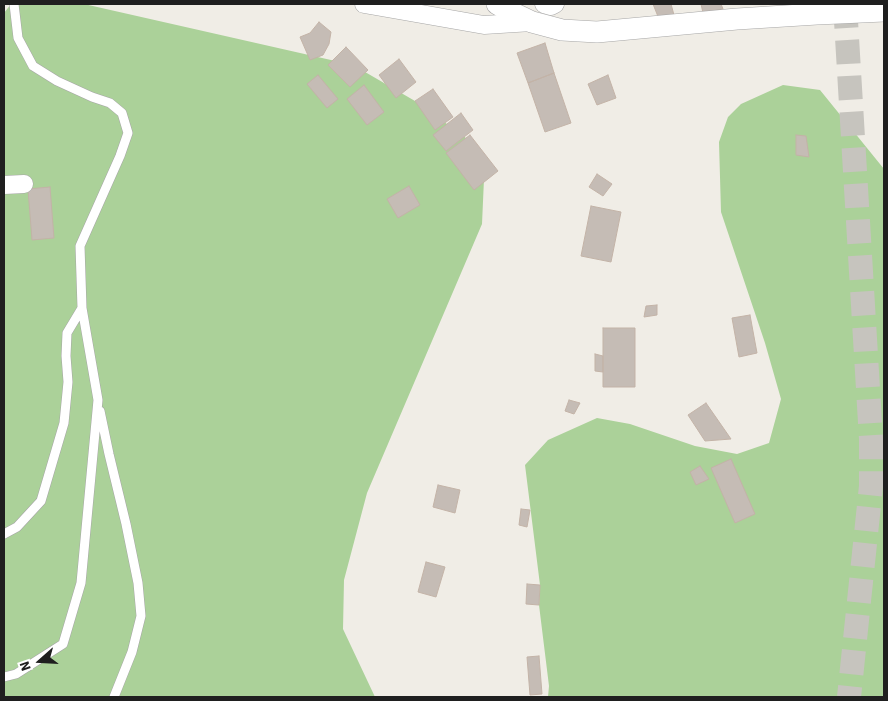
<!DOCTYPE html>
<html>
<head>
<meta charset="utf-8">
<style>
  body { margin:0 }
  #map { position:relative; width:888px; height:701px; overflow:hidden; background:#f0ede6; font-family:"Source Sans 3",sans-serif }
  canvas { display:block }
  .frame { position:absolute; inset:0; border:5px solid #1f1f1f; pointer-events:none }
  .north { position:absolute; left:15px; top:636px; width:50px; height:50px; -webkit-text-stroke:4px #fff; paint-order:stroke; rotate:251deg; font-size:14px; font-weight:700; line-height:20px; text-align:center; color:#1f1f1f }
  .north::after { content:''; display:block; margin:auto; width:18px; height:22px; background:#1f1f1f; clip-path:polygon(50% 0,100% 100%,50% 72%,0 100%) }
</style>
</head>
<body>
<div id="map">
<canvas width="888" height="701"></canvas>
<div class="frame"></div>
<div class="north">N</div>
</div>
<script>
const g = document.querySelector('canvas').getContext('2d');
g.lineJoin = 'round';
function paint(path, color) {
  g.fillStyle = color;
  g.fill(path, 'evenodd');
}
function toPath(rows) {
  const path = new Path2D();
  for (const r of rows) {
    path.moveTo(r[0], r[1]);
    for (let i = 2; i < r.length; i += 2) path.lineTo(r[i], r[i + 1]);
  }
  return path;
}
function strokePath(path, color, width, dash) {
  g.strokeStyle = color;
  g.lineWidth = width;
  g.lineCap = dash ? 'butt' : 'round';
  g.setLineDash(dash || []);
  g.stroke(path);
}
const forest = toPath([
  [11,4,84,4,353,65,415,101,465,137,484,179,482,224,367,493,344,580,343,629,375,697,4,697,4,13],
  [783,85,820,90,884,169,884,697,548,697,549,686,539,605,540,585,525,465,548,440,597,418,630,424,695,446,737,454,769,443,781,399,765,343,721,212,719,142,728,117,741,104]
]);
const building = toPath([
  [653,4,671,4,674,15,659,19,653,4],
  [701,4,721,4,723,9,703,13,701,4],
  [319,22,331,32,329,44,323,55,310,60,300,37,310,33,319,22],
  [545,43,554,73,528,83,517,53,545,43],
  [346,47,368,70,350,87,328,65,346,47],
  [399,59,416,82,396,98,379,75,399,59],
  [554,73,571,123,545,132,528,83,554,73],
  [318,75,338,99,327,108,307,84,318,75],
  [608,75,616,98,597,105,588,84,608,75],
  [364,85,384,112,367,125,347,99,364,85],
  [433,89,453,117,435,130,415,101,433,89],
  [461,113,473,130,446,151,433,135,461,113],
  [470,135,498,171,474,190,446,153,470,135],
  [796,135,806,136,809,157,796,155,796,135],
  [597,174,612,184,603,196,589,187,597,174],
  [409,186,420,205,398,218,387,199,409,186],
  [50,187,54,238,32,240,28,189,50,187],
  [591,206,621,212,611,262,581,256,591,206],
  [657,305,657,315,644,317,646,306,657,305],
  [750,315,757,353,739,357,732,318,750,315],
  [603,328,635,328,635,387,603,387,603,328],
  [595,354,603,356,603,372,595,371,595,354],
  [569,400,580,403,574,414,565,411,569,400],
  [706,403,731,439,705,441,688,415,706,403],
  [731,459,755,514,735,523,711,468,731,459],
  [700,466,709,479,696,485,690,472,700,466],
  [438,485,460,490,455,513,433,507,438,485],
  [521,509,530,510,527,527,519,525,521,509],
  [426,562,445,567,436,597,418,592,426,562],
  [527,584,540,585,539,605,526,604,527,584],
  [539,656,542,694,530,695,527,657,539,656]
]);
const secondaryTunnel = toPath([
  [845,4,871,439,871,486,849,697]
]);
const service = toPath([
  [100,411,109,454,126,524,138,583,141,616,132,652,114,697],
  [4,534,17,527,41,501,64,423,68,382,66,356,67,333,82,308],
  [4,677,16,674,63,644,81,583,98,400,82,308,80,246,120,156,128,133,122,113,110,103,92,97,57,81,33,66,18,38,14,4]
]);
const minor = toPath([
  [364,4,484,25,532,22],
  [544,4,551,6,555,4],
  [4,185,24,184]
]);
const tertiary = toPath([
  [497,4,509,11,532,22,562,30,597,32,737,19,817,14,884,11]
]);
paint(forest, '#abd199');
paint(building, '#c5bcb5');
strokePath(building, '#c3b3a7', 1);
strokePath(secondaryTunnel, '#c6c4be', 24, [24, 12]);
strokePath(service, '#a6a6a6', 10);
strokePath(minor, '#a6a6a6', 19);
strokePath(tertiary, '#a6a6a6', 22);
strokePath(service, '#fff', 9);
strokePath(minor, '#fff', 18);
strokePath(tertiary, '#fff', 21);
</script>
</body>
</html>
